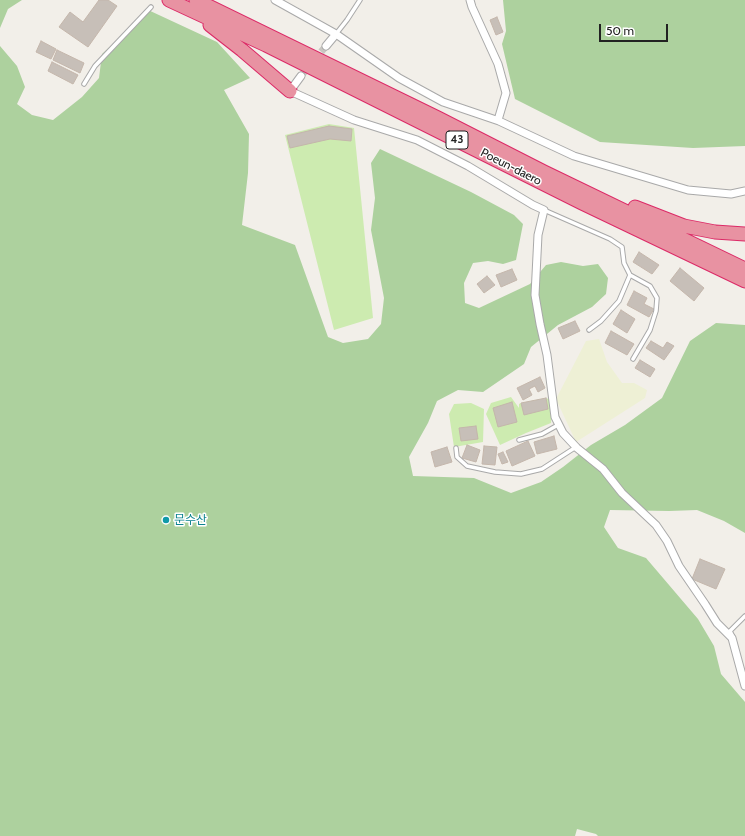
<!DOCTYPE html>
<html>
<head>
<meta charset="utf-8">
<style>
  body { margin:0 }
  #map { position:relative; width:745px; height:836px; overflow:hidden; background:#f2efe9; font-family:Cabin,sans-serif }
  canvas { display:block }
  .scale { position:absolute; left:599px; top:24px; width:69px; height:18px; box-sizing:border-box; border:2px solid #222; border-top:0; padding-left:5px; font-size:12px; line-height:14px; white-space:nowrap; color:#222; -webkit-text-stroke:3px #fff; paint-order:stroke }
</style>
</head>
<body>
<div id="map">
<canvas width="745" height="836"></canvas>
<div class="scale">50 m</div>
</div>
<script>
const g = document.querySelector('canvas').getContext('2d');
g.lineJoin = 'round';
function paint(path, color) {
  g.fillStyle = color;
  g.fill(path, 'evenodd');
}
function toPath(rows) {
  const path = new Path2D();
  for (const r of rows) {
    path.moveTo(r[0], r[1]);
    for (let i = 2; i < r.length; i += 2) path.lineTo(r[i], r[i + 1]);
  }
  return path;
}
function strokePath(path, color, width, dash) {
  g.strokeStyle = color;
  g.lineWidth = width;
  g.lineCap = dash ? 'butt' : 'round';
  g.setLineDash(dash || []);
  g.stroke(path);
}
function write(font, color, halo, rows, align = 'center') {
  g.font = font + ' Cabin,"Noto Sans KR",sans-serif';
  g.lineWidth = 3;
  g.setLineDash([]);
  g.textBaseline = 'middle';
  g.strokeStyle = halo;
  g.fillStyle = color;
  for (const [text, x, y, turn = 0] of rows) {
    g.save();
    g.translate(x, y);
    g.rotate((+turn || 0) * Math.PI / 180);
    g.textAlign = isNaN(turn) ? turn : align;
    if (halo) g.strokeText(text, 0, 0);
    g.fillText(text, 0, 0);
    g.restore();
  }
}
const farmland = toPath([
  [599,339,607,362,622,383,634,383,647,390,645,398,576,442,556,399,586,341]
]);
const grass = toPath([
  [329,124,354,128,373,318,334,330,285,135],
  [511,397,519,408,519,404,521,403,546,398,551,400,552,411,551,423,526,433,500,445,486,414,491,403],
  [471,403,484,409,483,442,454,447,449,414,454,404]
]);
const forest = toPath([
  [0,0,22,0,8,9,0,28],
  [503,0,745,0,745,146,693,148,600,142,515,99,502,44,506,31],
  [146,9,217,42,250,78,224,90,249,134,248,173,242,225,295,245,328,337,343,343,368,339,381,324,384,298,371,230,375,198,371,163,380,149,471,192,514,215,523,224,516,260,503,264,488,261,473,263,464,283,465,303,479,308,530,284,546,265,561,262,583,266,598,264,608,278,606,294,592,307,558,325,531,347,524,364,483,392,458,390,437,401,428,423,409,457,413,476,474,478,511,493,541,482,563,467,591,445,625,425,662,398,690,341,716,323,745,325,745,533,724,521,697,510,669,511,610,510,604,527,618,548,646,558,698,619,714,646,721,674,745,702,745,836,598,836,596,834,577,829,575,836,0,836,0,46,17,66,25,87,17,104,32,115,53,120,82,97,99,78,102,54,126,32]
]);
const building = toPath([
  [99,0,108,0,117,6,88,47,59,27,70,12,83,22,99,0],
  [497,17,503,32,496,35,490,20,497,17],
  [41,41,56,49,51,59,36,52,41,41],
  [57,50,84,63,80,73,53,60,57,50],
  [52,62,78,75,73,84,48,71,52,62],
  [329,126,352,129,351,141,330,139,290,148,287,136,329,126],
  [639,252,659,265,652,274,633,262,639,252],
  [680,268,704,288,694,301,670,281,680,268],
  [512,269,517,280,501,287,496,275,512,269],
  [487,276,495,285,484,293,477,284,487,276],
  [634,291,647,298,644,304,654,309,649,317,627,305,634,291],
  [621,310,635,319,627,333,613,324,621,310],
  [575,321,580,331,563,339,558,328,575,321],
  [611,331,634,344,627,355,605,343,611,331],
  [651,341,663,348,667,342,674,346,664,360,646,348,651,341],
  [640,360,655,369,650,377,635,368,640,360],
  [540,377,545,388,538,392,535,386,529,389,532,395,523,400,517,388,540,377],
  [546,398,548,409,524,415,521,403,546,398],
  [512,402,517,422,498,427,493,408,512,402],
  [476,426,478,439,461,441,459,428,476,426],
  [554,436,557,449,537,454,534,442,554,436],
  [528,441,535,456,512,466,506,451,528,441],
  [467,445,480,450,476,462,462,458,467,445],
  [484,446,497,447,495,465,482,464,484,446],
  [447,447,452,462,435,467,431,452,447,447],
  [503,452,508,462,502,464,498,454,503,452],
  [700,559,725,569,716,589,692,579,700,559]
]);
const streetTunnel = toPath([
  [301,76,326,46]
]);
const lane = toPath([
  [336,34,347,20,360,0],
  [84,84,95,66,151,7],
  [544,210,610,239,622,247,624,263,630,275,650,286,657,298,656,311,650,330,633,359],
  [589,330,601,321,619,301,630,275],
  [519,440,542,434,558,425],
  [456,448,457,457,467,466,495,472,521,474,542,469,576,447],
  [732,635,730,631,745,616]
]);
const street = toPath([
  [275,0,336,34,399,78,443,102,499,121,574,156,688,190,731,194,745,191],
  [470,0,472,7,498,64,506,93,498,120],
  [326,46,336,34],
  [301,76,290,91,354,120,417,140,468,166,533,205,544,210,538,235,535,295,540,324,547,355,555,417,563,433,577,448,603,469,622,493,656,525,667,541,679,566,705,604,717,623,732,638,745,686]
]);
const highway = toPath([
  [169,0,266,45,582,203,745,281],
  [196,0,438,118,544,172,745,269],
  [210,25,242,50,290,91],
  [635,207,684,226,715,232,745,234]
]);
const markers = [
  [166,520,4,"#0f9aa8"]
];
const shields = [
  [457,140,22]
];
const shieldNames = [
  ["43",457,140]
];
const streetNames = [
  ["Poeun-daero",511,167,27]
];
const cultureNames = [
  ["문수산",174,520]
];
paint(farmland, '#eef0d5');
paint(grass, '#cdebb0');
paint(forest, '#add19e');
paint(building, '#c7bfb8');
strokePath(building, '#c4b6ab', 1);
strokePath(streetTunnel, '#c8c6c1', 7, [7, 3.5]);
strokePath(lane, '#a9a9a9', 5.5);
strokePath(street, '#a9a9a9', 9);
strokePath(highway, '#dc2a67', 15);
strokePath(lane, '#fff', 3.5);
strokePath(street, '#fff', 7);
strokePath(highway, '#e892a2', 13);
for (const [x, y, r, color] of markers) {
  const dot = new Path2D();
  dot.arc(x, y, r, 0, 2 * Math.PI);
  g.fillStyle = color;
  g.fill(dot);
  strokePath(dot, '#fff', 1.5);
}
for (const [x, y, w] of shields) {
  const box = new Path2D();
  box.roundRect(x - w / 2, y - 9, w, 18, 3);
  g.fillStyle = '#fff';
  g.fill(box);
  strokePath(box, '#222', 1);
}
write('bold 11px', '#222', null, shieldNames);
write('12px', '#222', '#fff', streetNames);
write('12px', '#0d838f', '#fff', cultureNames, 'left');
</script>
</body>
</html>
